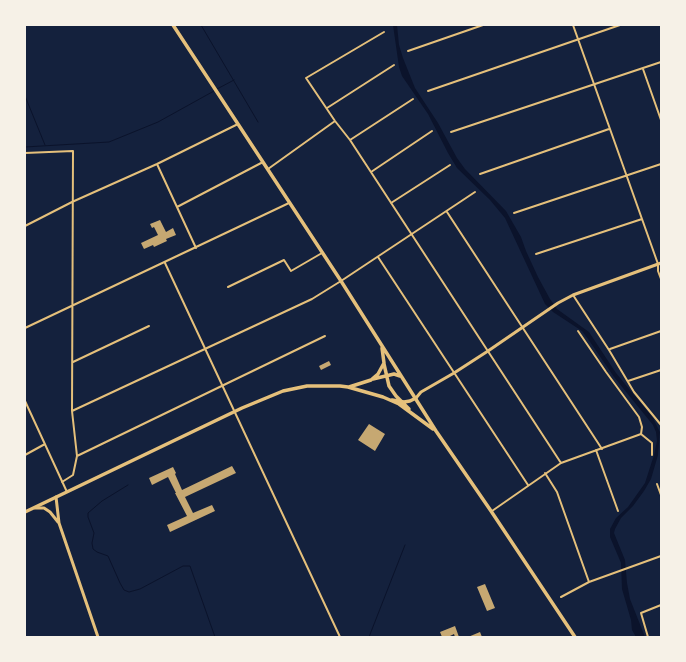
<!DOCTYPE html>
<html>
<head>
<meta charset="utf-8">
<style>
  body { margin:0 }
  #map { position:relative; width:686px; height:662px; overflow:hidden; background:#14213d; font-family:"IBM Plex Sans",sans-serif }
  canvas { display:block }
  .frame { position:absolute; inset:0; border:26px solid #f6f1e7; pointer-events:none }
</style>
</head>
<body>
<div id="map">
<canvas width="686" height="662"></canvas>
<div class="frame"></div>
</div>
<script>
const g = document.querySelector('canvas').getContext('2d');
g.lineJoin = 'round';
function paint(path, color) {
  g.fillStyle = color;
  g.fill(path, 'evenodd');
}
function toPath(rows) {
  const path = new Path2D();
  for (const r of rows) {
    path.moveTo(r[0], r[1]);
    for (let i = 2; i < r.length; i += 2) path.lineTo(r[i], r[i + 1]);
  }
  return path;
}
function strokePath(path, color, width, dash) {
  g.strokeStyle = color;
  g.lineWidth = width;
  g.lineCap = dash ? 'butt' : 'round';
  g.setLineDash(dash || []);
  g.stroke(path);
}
const water = toPath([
  [393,25,397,25,399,45,403,58,415,88,438,123,457,158,465,169,506,211,521,237,526,251,538,277,550,299,557,309,589,332,616,373,653,418,660,432,658,455,651,479,644,491,633,506,621,518,615,529,614,533,625,560,627,583,630,599,645,637,636,637,632,630,631,620,622,589,621,563,610,537,610,529,616,518,628,507,645,483,654,455,657,441,656,432,653,425,614,377,588,339,582,331,553,312,545,304,505,218,490,200,457,168,448,153,428,114,402,76,399,67]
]);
const stream = toPath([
  [201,25,258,122],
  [217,89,234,80],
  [25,96,45,145],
  [25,147,109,142,158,122,214,91],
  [128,485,102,501,88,513,88,517,94,533,92,543,93,549,97,552,108,556,120,583,124,590,129,592,140,589,183,566,190,566,215,637],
  [369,637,405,545]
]);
const building = toPath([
  [160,220,166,232,173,228,176,235,166,239,167,241,154,247,153,245,144,249,141,243,158,235,154,227,152,228,150,224],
  [329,361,331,365,321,370,319,366],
  [369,424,385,434,375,451,358,440],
  [232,466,236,473,185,497,193,513,212,505,215,511,170,532,167,525,187,516,175,493,176,493,168,477,152,485,149,478,173,467,176,473,175,474,182,490],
  [485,584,495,608,487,611,477,587],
  [455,626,459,637,455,637,454,634,448,637,442,637,440,632],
  [480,632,482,637,468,637]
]);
const minor = toPath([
  [573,25,658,264,658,271,661,279],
  [384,32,306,78,335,121,350,140,561,463],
  [408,51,483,25],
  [643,69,661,120],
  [428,91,620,25],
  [327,108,394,65],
  [451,132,661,62],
  [350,140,413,99],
  [25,153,73,151,72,411,77,456,73,475,62,482],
  [157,164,196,248],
  [268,169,335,121],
  [371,172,432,131],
  [480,174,609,129],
  [391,203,450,165],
  [177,207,263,162],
  [447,212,602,449],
  [514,213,661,164],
  [25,226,72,202,157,164,238,124],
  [536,254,642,219],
  [378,257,528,485],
  [165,263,340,637],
  [228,287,284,260,291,271,322,253],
  [573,295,609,350,634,392,661,425],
  [25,328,289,203],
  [578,331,606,372,639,417,642,427,641,434],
  [610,349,661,331],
  [73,362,149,326],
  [628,381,661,370],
  [25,401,67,492],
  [72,411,312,299,341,281,475,192],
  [641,434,652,443,652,455],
  [596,450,618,511],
  [25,455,45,444],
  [77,456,325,336],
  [545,473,557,492,589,582],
  [657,484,661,495],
  [492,511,561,463,641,434],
  [561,597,589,582,661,556],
  [648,637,641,613,661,605]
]);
const tertiary = toPath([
  [416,398,421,392,454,373,488,351,558,303,573,295,661,263],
  [56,497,59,523,98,637],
  [35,508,44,508,50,512,58,522]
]);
const primary = toPath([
  [173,25,341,281,436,431,491,511,575,637],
  [384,364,389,386,396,396,409,409],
  [373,379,394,374,400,376],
  [349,387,371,380,378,374,384,363,382,348],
  [392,400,404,402,410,401,416,398],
  [25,512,242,408,283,391,307,386,340,386,348,387,383,397,399,404,433,429]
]);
paint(water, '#0b132b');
strokePath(stream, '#0b132b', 1);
paint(building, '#c6a872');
strokePath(minor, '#e5c07b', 2);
strokePath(tertiary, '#e5c07b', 3);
strokePath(primary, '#e5c07b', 3.5);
</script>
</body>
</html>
